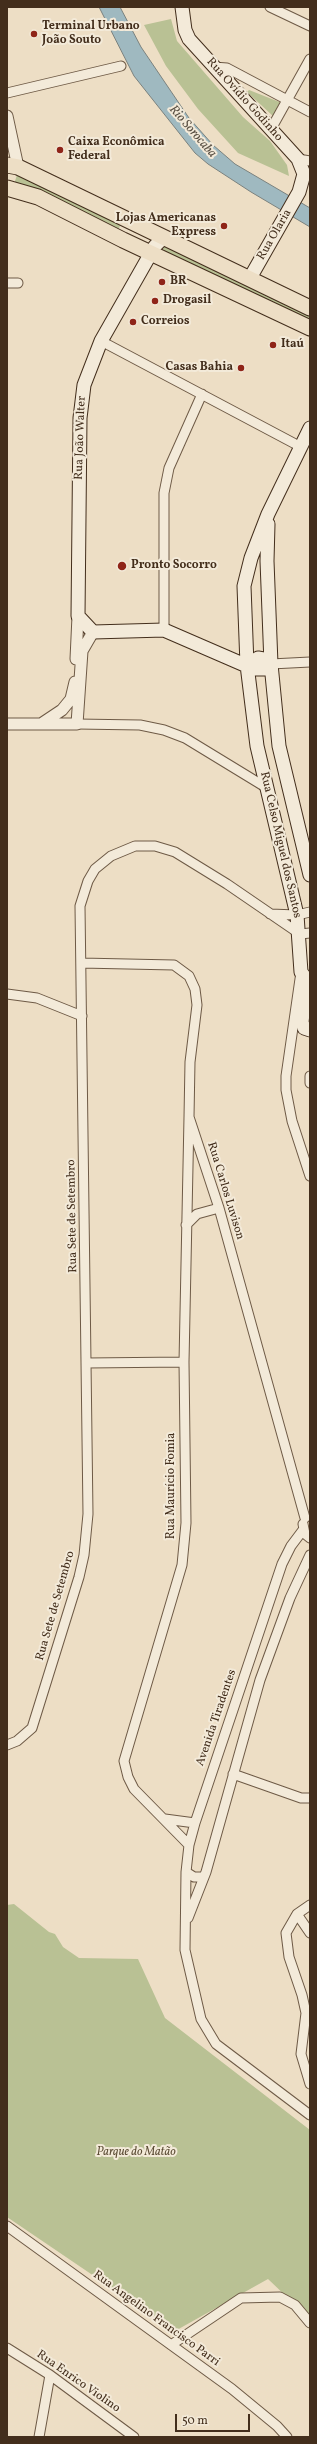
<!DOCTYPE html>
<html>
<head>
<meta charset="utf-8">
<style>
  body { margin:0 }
  #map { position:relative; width:317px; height:2444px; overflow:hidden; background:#eddec5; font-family:Vollkorn,serif }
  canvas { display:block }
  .frame { position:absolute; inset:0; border:8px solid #432e1c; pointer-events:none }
  .scale { position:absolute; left:175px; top:2414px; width:75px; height:18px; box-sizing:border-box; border:2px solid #432e1c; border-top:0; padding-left:5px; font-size:12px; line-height:14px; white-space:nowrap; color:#432e1c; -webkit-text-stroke:3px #f3ead9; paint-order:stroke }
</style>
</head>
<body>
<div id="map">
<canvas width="317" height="2444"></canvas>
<div class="frame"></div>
<div class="scale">50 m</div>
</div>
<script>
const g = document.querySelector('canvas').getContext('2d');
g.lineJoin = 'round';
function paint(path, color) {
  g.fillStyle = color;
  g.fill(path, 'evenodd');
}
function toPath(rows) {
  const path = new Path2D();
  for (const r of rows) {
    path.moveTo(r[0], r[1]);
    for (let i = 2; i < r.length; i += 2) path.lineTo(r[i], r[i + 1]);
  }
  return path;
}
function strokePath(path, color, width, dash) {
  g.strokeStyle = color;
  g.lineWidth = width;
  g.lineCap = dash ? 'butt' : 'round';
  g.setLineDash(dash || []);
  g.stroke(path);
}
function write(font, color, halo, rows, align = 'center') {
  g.font = font + ' Vollkorn,serif';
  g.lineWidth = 4;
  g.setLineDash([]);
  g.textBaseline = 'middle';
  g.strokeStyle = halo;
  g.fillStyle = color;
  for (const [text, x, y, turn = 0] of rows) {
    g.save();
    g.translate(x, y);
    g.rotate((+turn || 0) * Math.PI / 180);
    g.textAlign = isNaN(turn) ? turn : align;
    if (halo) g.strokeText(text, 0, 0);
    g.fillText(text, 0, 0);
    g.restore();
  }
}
const green = toPath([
  [171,19,177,41,243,117,270,141,287,165,289,176,238,153,198,109,166,66,144,25],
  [249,90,282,103,274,117,247,92],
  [18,172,120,225,119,229,58,199,14,184],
  [162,247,166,247,310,314,310,325,167,255],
  [14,1904,49,1932,55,1934,63,1947,79,1958,138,1959,165,2018,310,2130,310,2319,268,2279,175,2331,7,2217,7,1905]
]);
const water = toPath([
  [99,7,120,7,141,47,189,118,213,145,235,164,310,208,310,227,251,192,208,164,195,153,134,76,99,7]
]);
const minor = toPath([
  [270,7,310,26],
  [214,67,227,68,310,112],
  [7,93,121,66],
  [271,129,310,59],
  [298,159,310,161],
  [7,283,18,283],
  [101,341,301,447],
  [164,630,164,493,169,468,202,394],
  [271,664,310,662],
  [77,724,140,725,164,730,185,738,267,788],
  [270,914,297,915,310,912],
  [81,963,174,965,189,976,195,989,197,1005,190,1062,189,1117,219,1208,305,1518],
  [301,972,286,1076,286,1090,292,1121,310,1176],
  [7,994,37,998,82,1016],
  [310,1076,310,1083],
  [186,1225,197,1214,219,1208],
  [87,1363,184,1362],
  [303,1524,305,1534,310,1538],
  [303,1530,291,1546,282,1564,195,1823,189,1845,186,1872,185,1950,201,2019,216,2044,310,2115],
  [7,1745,17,1741,32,1728,79,1577,84,1555,88,1514,80,906,88,881,95,869,111,856,135,846,155,846,175,852,227,884,300,934,310,933],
  [233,1774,301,1798,310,1798],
  [165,1819,195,1823],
  [189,1845,134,1789,128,1777,124,1761,182,1565,186,1523,184,1362,189,1117],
  [186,1872,194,1877,204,1877],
  [310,1905,297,1914,286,1933,289,1957,302,1995,306,2013,301,2054,310,2084],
  [297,1914,310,1933],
  [188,1918,206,1872,260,1680,290,1598,310,1555],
  [7,2226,232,2389,277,2426,287,2437],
  [171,2345,241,2298,280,2297,295,2305,310,2323],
  [7,2348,50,2375,134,2437],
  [39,2437,50,2375]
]);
const tertiary = toPath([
  [7,116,18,167],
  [76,659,78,616],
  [7,724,77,724,82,651,93,632],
  [41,724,62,710,71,699,75,682]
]);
const secondary = toPath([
  [182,7,185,30,189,39,298,159,304,174,299,192,250,278],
  [163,238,155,246,101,341,84,385,80,418,78,616,93,632,164,630,254,669,265,669,271,664],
  [310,428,268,514,251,558,244,586,247,665,257,746,297,915,301,972,307,980,302,1022,304,1028,310,1030],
  [268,524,267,561,271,664,279,746,310,875],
  [247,665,258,658,269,660,271,664]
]);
const trunk = toPath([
  [7,165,18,167,310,308],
  [7,188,38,197,123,240,310,328]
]);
const markers = [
  [34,34,4,"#8f2418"],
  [60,150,4,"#8f2418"],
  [224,226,4,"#8f2418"],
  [162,282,4,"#8f2418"],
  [155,301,4,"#8f2418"],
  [133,322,4,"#8f2418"],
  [273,345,4,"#8f2418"],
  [241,368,4,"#8f2418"],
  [122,566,5,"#8f2418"]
];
const poiNames = [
  ["Terminal Urbano",42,27],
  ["João Souto",42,41],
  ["Caixa Econômica",68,143],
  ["Federal",68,157],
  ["Lojas Americanas",216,219,"right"],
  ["Express",216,233,"right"],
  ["BR",170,282],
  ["Drogasil",163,301],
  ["Correios",141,322],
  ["Itaú",281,345],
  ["Casas Bahia",233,368,"right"],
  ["Pronto Socorro",131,566]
];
const streetNames = [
  ["Rua Ovídio Godinho",244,100,48],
  ["Rua Olaria",275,235,-60],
  ["Rua João Walter",81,438,-88],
  ["Rua Celso Miguel dos Santos",280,845,77],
  ["Rua Carlos Luvison",225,1191,73],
  ["Rua Sete de Setembro",73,1216,-91],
  ["Rua Maurício Fomia",172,1486,-90],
  ["Rua Sete de Setembro",56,1606,-74],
  ["Avenida Tiradentes",217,1718,-71],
  ["Rua Angelino Francisco Parri",156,2319,36],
  ["Rua Enrico Violino",78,2382,35]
];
const parkNames = [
  ["Parque do Matão",136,2153]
];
const waterNames = [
  ["Rio Sorocaba",192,132,49]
];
paint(green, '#b9c194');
paint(water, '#9fb9c0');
strokePath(water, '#7a817e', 1);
strokePath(minor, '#6e5a46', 11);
strokePath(tertiary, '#6e5a46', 13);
strokePath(secondary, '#432e1c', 15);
strokePath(trunk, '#432e1c', 17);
strokePath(minor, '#f3ead9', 9);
strokePath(tertiary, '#f3ead9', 11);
strokePath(secondary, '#f3ead9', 13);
strokePath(trunk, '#eddec5', 15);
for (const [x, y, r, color] of markers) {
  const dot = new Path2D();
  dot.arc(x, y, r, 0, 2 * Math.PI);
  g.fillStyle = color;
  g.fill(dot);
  strokePath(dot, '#f3ead9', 1.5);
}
write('bold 12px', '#432e1c', '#f3ead9', poiNames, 'left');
write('12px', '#432e1c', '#f3ead9', streetNames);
write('italic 12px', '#5b4b34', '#f3ead9', parkNames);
write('italic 13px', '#5a5145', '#f3ead9', waterNames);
</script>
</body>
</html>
